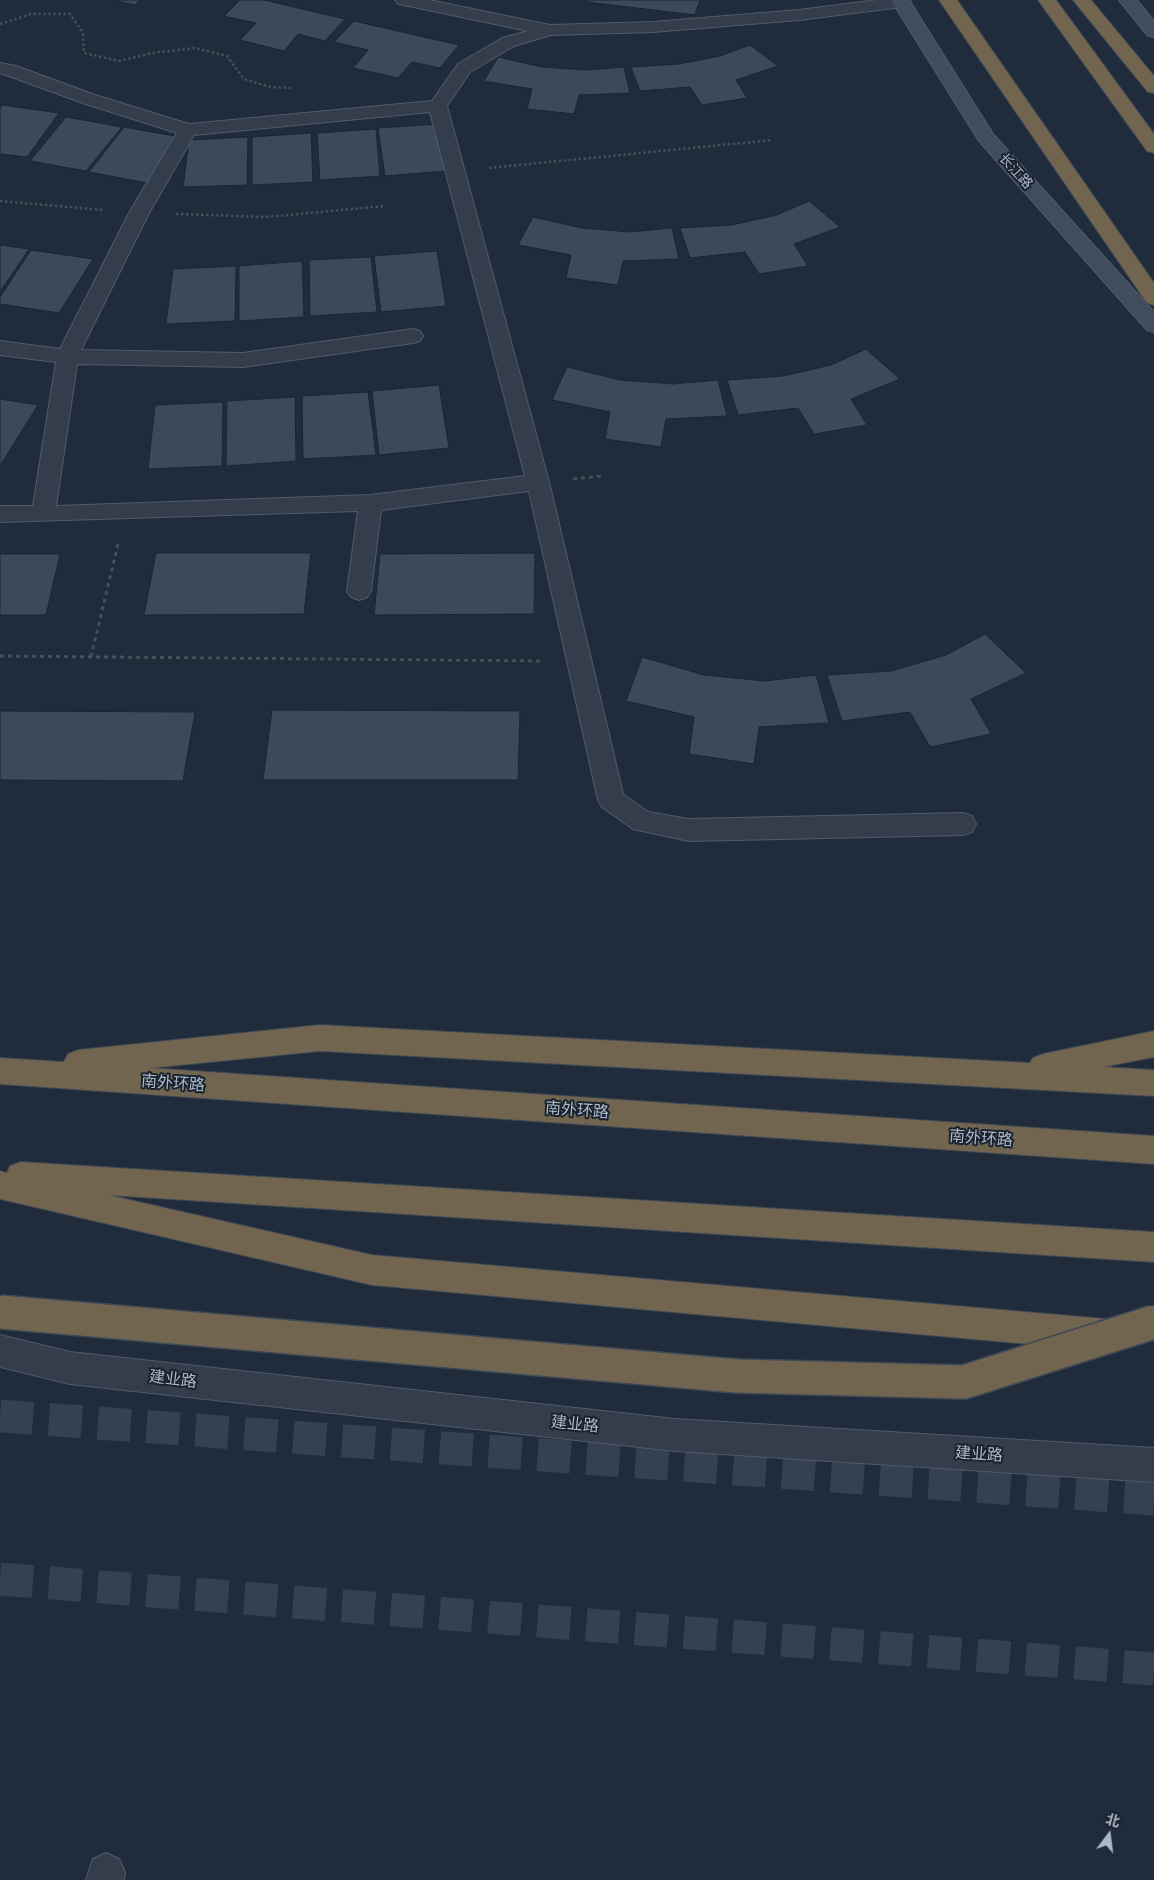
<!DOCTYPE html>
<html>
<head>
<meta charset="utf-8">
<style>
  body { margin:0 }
  #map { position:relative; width:1154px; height:1880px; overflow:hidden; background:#202c3b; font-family:Ubuntu,"Noto Sans SC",sans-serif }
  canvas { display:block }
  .north { position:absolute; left:1084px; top:1810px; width:50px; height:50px; -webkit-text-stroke:4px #192330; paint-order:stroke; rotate:15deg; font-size:14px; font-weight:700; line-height:20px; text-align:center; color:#aeb8c8 }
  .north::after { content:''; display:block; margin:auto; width:18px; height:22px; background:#aeb8c8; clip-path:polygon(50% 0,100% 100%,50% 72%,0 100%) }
</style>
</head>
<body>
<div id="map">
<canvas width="1154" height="1880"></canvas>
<div class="north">北</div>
</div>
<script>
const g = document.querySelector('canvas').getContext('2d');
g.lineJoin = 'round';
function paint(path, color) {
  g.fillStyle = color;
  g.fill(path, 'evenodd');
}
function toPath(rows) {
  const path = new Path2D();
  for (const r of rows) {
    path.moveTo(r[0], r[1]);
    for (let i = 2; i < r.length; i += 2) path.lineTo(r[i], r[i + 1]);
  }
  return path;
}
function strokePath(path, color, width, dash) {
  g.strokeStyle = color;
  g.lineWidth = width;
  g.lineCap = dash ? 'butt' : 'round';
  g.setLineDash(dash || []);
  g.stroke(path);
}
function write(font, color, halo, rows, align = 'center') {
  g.font = font + ' Ubuntu,"Noto Sans SC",sans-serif';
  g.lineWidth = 4;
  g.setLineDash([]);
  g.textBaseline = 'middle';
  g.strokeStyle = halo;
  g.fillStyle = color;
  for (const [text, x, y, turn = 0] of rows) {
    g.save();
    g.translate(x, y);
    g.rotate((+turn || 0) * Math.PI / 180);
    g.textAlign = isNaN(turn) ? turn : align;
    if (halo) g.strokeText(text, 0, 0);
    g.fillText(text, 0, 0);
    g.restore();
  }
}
const building = toPath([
  [113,0,140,0,135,5,113,0],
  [240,0,264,0,345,19,325,41,298,34,284,51,240,40,256,23,224,16,240,0],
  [588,0,700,0,695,15,587,2,588,0],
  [354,21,459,45,440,68,412,62,398,78,353,68,368,50,334,42,354,21],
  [750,45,778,66,736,80,747,98,702,105,690,87,640,91,631,67,679,64,720,56,750,45],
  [498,57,542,67,586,70,624,67,630,93,579,95,574,114,527,109,532,89,484,81,498,57],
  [2,105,59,113,27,157,0,154,0,108,2,105],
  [66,117,122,127,86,171,30,161,66,117],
  [437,124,445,171,385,176,378,128,437,124],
  [124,127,180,137,147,183,89,172,124,127],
  [376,129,380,176,320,180,317,133,376,129],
  [311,133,313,182,252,185,252,137,311,133],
  [248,137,247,185,183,187,189,140,248,137],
  [809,201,840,227,794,244,808,266,759,274,745,252,690,258,680,228,732,225,777,215,809,201],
  [533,217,582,228,630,232,672,228,679,259,623,261,618,285,566,278,571,255,518,245,533,217],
  [0,245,29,249,0,292,0,245],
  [31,250,93,259,59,313,0,304,0,297,31,250],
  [437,251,446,306,381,312,374,256,437,251],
  [371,257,377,312,310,316,309,260,371,257],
  [302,261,304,317,239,321,239,266,302,261],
  [236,266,235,321,166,324,173,269,236,266],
  [866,349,900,379,851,399,867,425,814,434,798,408,738,415,727,380,783,376,831,365,866,349],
  [567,367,620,380,673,384,718,380,727,416,666,419,661,447,605,439,610,412,552,400,567,367],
  [439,385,449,448,379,455,372,391,439,385],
  [368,392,376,455,303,459,302,396,368,392],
  [295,397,296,461,226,466,227,401,295,397],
  [0,399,38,405,0,466,0,399],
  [223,402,222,466,148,469,155,405,223,402],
  [156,553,311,553,304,614,144,615,156,553],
  [535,553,534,614,374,615,380,554,535,553],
  [0,554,60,554,46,615,0,615,0,554],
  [985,634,1026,673,971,699,991,734,930,747,910,712,842,721,827,675,891,671,946,655,985,634],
  [642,657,704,675,765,681,816,675,829,723,759,727,754,764,689,754,694,717,626,701,642,657],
  [272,710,520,711,518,780,263,780,272,710],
  [0,711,195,712,183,781,0,780,0,711]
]);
const highwayTunnel = toPath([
  [0,1416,1154,1499],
  [0,1579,1154,1669]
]);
const pathFar1 = toPath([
  [0,24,31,14,70,14,83,33,84,53,119,61,152,53,195,48,227,56,244,79,270,87,292,88],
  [489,168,772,140],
  [0,201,103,210],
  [176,214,266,217,385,206]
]);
const path = toPath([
  [573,479,604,476],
  [0,656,542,661],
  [91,657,118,544]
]);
const street = toPath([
  [395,0,429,0,550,25,653,22,799,10,877,0,909,0,911,2,908,6,902,7,799,20,653,32,551,35,514,46,470,72,447,106,549,482,623,794,648,812,689,819,963,813,972,816,976,824,972,832,963,835,689,841,633,829,602,807,598,800,529,491,381,510,371,591,367,597,359,600,351,597,347,591,358,511,0,522,0,506,33,506,56,362,0,355,0,341,60,349,129,213,177,133,83,103,0,73,0,63,16,66,95,95,189,124,432,101,458,64,502,38,528,31,404,5,398,4,395,0],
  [430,112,525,476,370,495,56,506,77,364,243,367,413,343,420,341,423,336,420,331,413,329,243,353,81,350,149,213,194,135,430,112],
  [0,1335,70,1352,675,1419,1154,1448,1154,1482,675,1451,70,1384,0,1367,0,1335],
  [106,1853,119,1859,125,1872,124,1880,86,1880,93,1859,106,1853]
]);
const secondary = toPath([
  [891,0,909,0,993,134,1154,312,1154,332,1147,330,979,141,891,0],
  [1119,0,1137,0,1154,21,1154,37,1148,36,1119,0]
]);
const highway = toPath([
  [939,0,957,0,1154,283,1154,305,1147,303,939,0],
  [1038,0,1056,0,1154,134,1154,153,1147,151,1038,0],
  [1073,0,1091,0,1154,76,1154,93,1148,92,1073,0],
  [320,1025,1030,1063,1033,1058,1043,1054,1154,1031,1154,1057,1103,1067,1154,1070,1154,1096,320,1051,150,1068,1154,1136,1154,1164,0,1084,0,1058,64,1062,68,1054,78,1050,320,1025],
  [21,1162,1154,1232,1154,1262,108,1195,372,1255,1106,1319,1117,1324,1122,1335,1117,1346,1106,1351,372,1285,0,1199,0,1171,7,1173,10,1166,21,1162]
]);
const highwayBridge = toPath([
  [0,1312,737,1376,964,1382,1154,1322]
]);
const farStreetnames = [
  ["长江路",1016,171,48]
];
const streetNames = [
  ["南外环路",173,1083,4],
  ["南外环路",577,1110,4],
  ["南外环路",981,1138,4],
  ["建业路",173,1379,7],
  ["建业路",575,1424,6],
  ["建业路",979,1454,4]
];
paint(building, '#3b4a5b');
strokePath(building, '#1b2532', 1);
strokePath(highwayTunnel, '#354150', 33, [33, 16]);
strokePath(street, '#515b69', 2);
strokePath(secondary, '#515b69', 2);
strokePath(highway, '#3e4856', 2);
strokePath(pathFar1, '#3c5557', 2.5, [2.5, 2.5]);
strokePath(path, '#3c5557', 3, [4, 4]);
paint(street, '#343d4b');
paint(secondary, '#414c5f');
paint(highway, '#726550');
strokePath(highwayBridge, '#3e4856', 36, []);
strokePath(highwayBridge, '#726550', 33);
write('14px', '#aeb8c8', '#192330', farStreetnames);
write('16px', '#aeb8c8', '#192330', streetNames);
</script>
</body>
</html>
